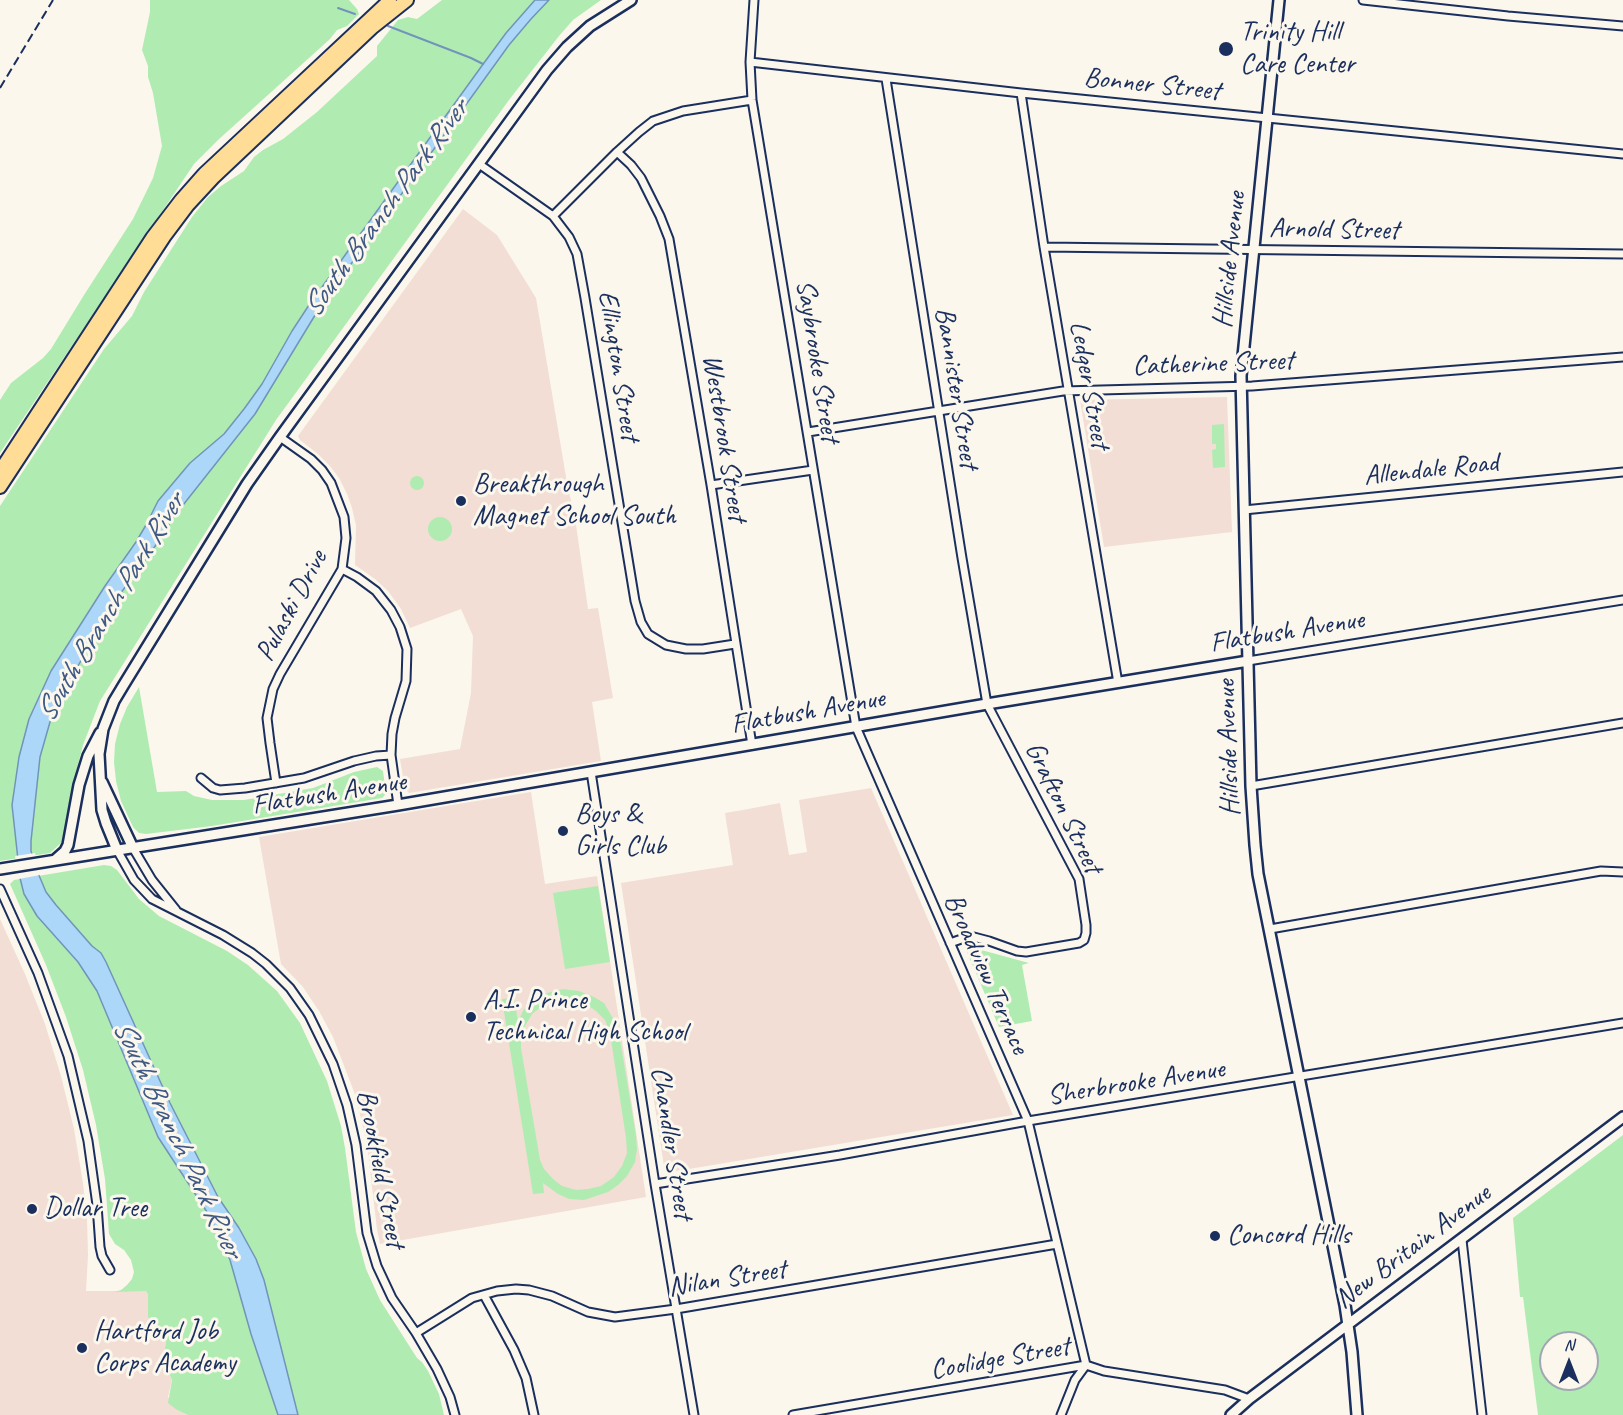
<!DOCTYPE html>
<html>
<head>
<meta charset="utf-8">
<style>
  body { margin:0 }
  #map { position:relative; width:1623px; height:1415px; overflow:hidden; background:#fbf7ec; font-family:Caveat,sans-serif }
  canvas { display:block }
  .north { position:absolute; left:1539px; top:1331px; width:60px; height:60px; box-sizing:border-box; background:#fbf7ec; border:2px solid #a1a7b3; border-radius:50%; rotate:0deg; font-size:16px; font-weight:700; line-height:24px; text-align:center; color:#1b2f5e }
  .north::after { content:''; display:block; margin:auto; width:21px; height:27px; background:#1b2f5e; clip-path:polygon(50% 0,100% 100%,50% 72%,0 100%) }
</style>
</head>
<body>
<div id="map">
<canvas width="1623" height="1415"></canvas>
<div class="north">N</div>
</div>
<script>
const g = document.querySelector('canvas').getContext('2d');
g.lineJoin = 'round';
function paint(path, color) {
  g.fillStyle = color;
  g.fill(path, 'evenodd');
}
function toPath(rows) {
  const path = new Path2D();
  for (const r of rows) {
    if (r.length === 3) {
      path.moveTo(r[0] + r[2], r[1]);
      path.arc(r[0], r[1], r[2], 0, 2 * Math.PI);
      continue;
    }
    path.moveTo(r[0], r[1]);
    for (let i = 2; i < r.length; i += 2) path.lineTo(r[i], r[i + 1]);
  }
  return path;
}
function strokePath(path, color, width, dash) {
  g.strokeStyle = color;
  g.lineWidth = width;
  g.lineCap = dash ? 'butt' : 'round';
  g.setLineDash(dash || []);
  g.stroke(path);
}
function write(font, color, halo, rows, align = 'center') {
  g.font = font + ' Caveat,sans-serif';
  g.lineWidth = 6;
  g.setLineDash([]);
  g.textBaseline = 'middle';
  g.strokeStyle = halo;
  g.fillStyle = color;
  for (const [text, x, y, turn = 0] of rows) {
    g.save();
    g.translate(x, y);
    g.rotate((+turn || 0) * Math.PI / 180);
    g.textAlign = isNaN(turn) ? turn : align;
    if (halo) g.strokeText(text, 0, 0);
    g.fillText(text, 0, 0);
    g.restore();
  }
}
const built = toPath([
  [463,209,497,235,536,298,567,483,575,518,588,609,598,608,613,698,592,702,601,761,409,793,405,789,400,759,460,749,471,693,473,636,461,609,410,628,401,609,388,591,375,579,355,565,356,525,352,508,347,494,339,478,330,466,318,454,300,440,298,436],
  [1227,397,1232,532,1104,547,1080,400],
  [871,788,1013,1115,665,1173,621,883,733,865,725,813,743,810,780,803,789,855,807,852,799,800],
  [531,792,545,884,597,876,646,1197,380,1244,377,1229,367,1145,356,1097,333,1037,319,1011,303,987,281,964,259,837],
  [0,919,25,974,45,1024,61,1076,74,1129,83,1183,87,1219,88,1255,86,1291,146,1291,148,1295,148,1312,159,1333,163,1337,166,1342,163,1359,172,1380,168,1397,177,1410,188,1415,0,1415]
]);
const green = toPath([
  [150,0,349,0,357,9,359,14,347,26,337,30,330,39,218,140,194,164,0,453,0,400,11,383,43,358,51,349,84,295,133,219,153,178,162,146,153,93,148,77,148,66,142,50,150,12],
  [442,0,601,0,573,20,559,36,509,100,276,420,100,701,83,745,73,785,65,831,62,842,50,853,0,861,0,506,104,349,132,316,144,292,192,217,208,197,221,186,244,171,254,157,263,150,283,139,317,112,377,56,377,46,398,20,408,17,417,19],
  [1224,424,1225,467,1213,468,1212,450,1216,449,1216,444,1212,444,1212,425],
  [417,483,7],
  [440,529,12],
  [139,687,157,792,186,791,194,796,212,800,244,800,313,788,354,772,377,767,383,771,386,794,382,798,212,826,146,834,139,833,133,827,121,801,116,781,114,762,115,744,120,724,127,707],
  [104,865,111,866,117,870,139,899,159,916,227,951,248,965,277,991,300,1023,327,1081,341,1126,345,1148,356,1232,366,1269,380,1300,417,1358,422,1362,428,1371,439,1394,444,1415,188,1415,177,1410,168,1403,172,1380,163,1359,166,1342,148,1317,148,1295,146,1291,114,1292,121,1290,127,1285,132,1279,134,1272,131,1260,124,1250,115,1244,109,1234,105,1179,96,1125,83,1070,66,1017,46,965,10,884,14,880],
  [598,886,610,962,565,969,553,893],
  [974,948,1029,963,1022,965,1032,1021,999,1027,969,957,967,952,969,949],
  [563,989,579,991,594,997,604,1003,618,1027,636,1135,637,1149,635,1162,627,1176,618,1185,608,1192,584,1200,569,1199,558,1194,543,1183,544,1193,533,1194,502,999,514,998,518,1021,524,1009,535,999,547,993],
  [561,1000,575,1000,586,1004,596,1011,605,1020,610,1033,626,1138,627,1153,622,1166,614,1177,601,1186,588,1189,576,1190,562,1186,553,1179,544,1169,540,1160,521,1048,521,1038,525,1026,532,1014,546,1003],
  [1623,1135,1623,1415,1538,1415,1523,1297,1520,1297,1513,1218],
  [1551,1343,1587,1343,1587,1379,1551,1379]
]);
const water = toPath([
  [535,0,549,0,531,19,509,45,320,307,255,414,172,519,161,538,115,601,54,708,40,757,31,841,31,851,38,873,46,892,56,905,92,946,101,953,106,962,170,1103,218,1197,239,1228,256,1259,264,1280,298,1415,278,1415,251,1334,230,1260,219,1235,207,1212,158,1137,97,991,78,962,37,916,24,894,20,878,12,805,19,757,29,719,51,671,105,586,136,542,146,525,158,501,190,463,224,434,244,409,262,384,292,331,309,305,481,67,506,33,535,0]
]);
const pier = toPath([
  [35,853,40,875,19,879,15,856]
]);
const stream = toPath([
  [338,8,355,14],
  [388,26,471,58,483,64]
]);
const street = toPath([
  [754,0,750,62,752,100,856,727,1028,1121,1086,1365,1075,1380,1061,1415],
  [1363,0,1508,16,1623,26],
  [750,62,1021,93,1623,154],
  [886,79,962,558,987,704,1079,879,1086,925,1086,933,1084,940,1079,943,1026,952,1017,951,989,941,970,936,950,943],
  [1021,93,1044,247,1118,683],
  [617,152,631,165,641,178,660,216,669,239,711,485,752,745],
  [479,164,553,216,569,237,577,254,585,298,635,601,641,622,648,634,666,645,686,649,703,649,735,644],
  [553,216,617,152,639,132,653,121,683,111,752,100],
  [1044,247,1623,254],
  [808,432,1063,391,1252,386,1623,357],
  [711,485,813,470],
  [1244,510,1623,472],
  [342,569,357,577,376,591,391,610,400,627,407,649,406,681,395,718,392,734,391,755,398,805],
  [1248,661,1623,600],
  [591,772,655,1184,694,1415],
  [201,778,213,788,220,790,245,788,304,778,354,761,376,756,391,755],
  [276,783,270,743,267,718,273,689,280,674,342,569,346,538,344,517,331,483,322,470,311,459,280,437],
  [1251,786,1623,723],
  [133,848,152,880,176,910],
  [117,850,134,880,152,899,223,935,252,953,266,964,290,988,309,1015,333,1064,347,1105,356,1145,367,1233,377,1266,392,1298,416,1333,437,1369,450,1397,455,1415],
  [0,889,38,973,68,1056,88,1141,97,1205,100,1247,102,1256,110,1270],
  [1270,929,1601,871,1623,872],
  [655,1184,840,1155,1028,1121,1623,1023],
  [1462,1240,1482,1415],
  [484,1295,514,1350,526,1378,534,1415],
  [416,1333,472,1298,497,1291,516,1289,529,1290,552,1296,588,1312,615,1317,676,1309,1057,1244],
  [793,1415,1086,1365,1104,1371,1225,1390,1249,1399]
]);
const secondary = toPath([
  [1279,0,1241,376,1251,786,1255,845,1258,874,1345,1305,1352,1352,1357,1415],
  [102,782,133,848],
  [117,850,106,823,102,810,99,754,103,729,114,701,123,686,247,484,280,437,547,70,567,47,590,26,631,0],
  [56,859,65,851,68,845,79,785,88,756,100,733],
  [0,869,398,805,987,704,1248,661],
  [1231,1415,1249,1399,1623,1117]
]);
const highway = toPath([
  [0,471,152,238,181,200,204,174,390,0],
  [0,487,164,237,188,205,213,178,373,27,407,0]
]);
const rail = toPath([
  [0,88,53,0]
]);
const markers = [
  [1226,49,8,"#1b2f5e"],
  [461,501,6,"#1b2f5e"],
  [563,831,6,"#1b2f5e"],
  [471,1017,6,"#1b2f5e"],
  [32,1209,6,"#1b2f5e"],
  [1215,1236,6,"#1b2f5e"],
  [82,1348,6,"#1b2f5e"]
];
const poiNames = [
  ["Trinity Hill",1240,33],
  ["Care Center",1240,65],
  ["Breakthrough",473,485],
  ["Magnet School South",473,517],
  ["Boys &",575,815],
  ["Girls Club",575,847],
  ["A.I. Prince",483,1001],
  ["Technical High School",483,1033],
  ["Dollar Tree",44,1209],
  ["Concord Hills",1227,1236],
  ["Hartford Job",94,1332],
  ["Corps Academy",94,1364]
];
const streetNames = [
  ["Bonner Street",1152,85,6],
  ["Arnold Street",1334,230,1],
  ["Hillside Avenue",1230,260,-84],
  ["Saybrooke Street",817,361,81],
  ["Catherine Street",1213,364,-2],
  ["Ellington Street",618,366,81],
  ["Ledger Street",1089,385,80],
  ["Bannister Street",956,388,81],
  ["Westbrook Street",724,438,81],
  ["Allendale Road",1431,470,-6],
  ["Pulaski Drive",292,606,-62],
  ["Flatbush Avenue",1287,632,-9],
  ["Flatbush Avenue",808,712,-10],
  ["Hillside Avenue",1229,748,-92],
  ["Flatbush Avenue",329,794,-9],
  ["Grafton Street",1063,808,64],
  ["Broadview Terrace",986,974,66],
  ["Sherbrooke Avenue",1136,1083,-9],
  ["Chandler Street",671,1143,81],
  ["Brookfield Street",380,1169,79],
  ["New Britain Avenue",1413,1247,-37],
  ["Nilan Street",727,1279,-9],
  ["Coolidge Street",1000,1359,-10]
];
const waterNames = [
  ["South Branch Park River",386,209,-54],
  ["South Branch Park River",111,608,-59],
  ["South Branch Park River",177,1139,64]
];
paint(built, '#f2ded4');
paint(green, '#b0ecb2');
paint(water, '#acd7f8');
strokePath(water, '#7294ba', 1.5);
paint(pier, '#fbf7ec');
strokePath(stream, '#7294ba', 2);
strokePath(street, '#1b2f5e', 11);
strokePath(secondary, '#1b2f5e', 14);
strokePath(highway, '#1b2f5e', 16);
strokePath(street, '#fbf7ec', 7);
strokePath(secondary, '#fbf7ec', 9);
strokePath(highway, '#ffdd96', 12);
strokePath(rail, '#1b2f5e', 2, [9, 4.5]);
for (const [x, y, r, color] of markers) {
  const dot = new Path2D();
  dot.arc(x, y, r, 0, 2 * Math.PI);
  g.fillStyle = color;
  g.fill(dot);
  strokePath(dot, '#fbf7ec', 2);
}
write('28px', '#1b2f5e', '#fbf7ec', poiNames, 'left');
write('28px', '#1b2f5e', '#fbf7ec', streetNames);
write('italic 30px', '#3f5984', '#fbf7ec', waterNames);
</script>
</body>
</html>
